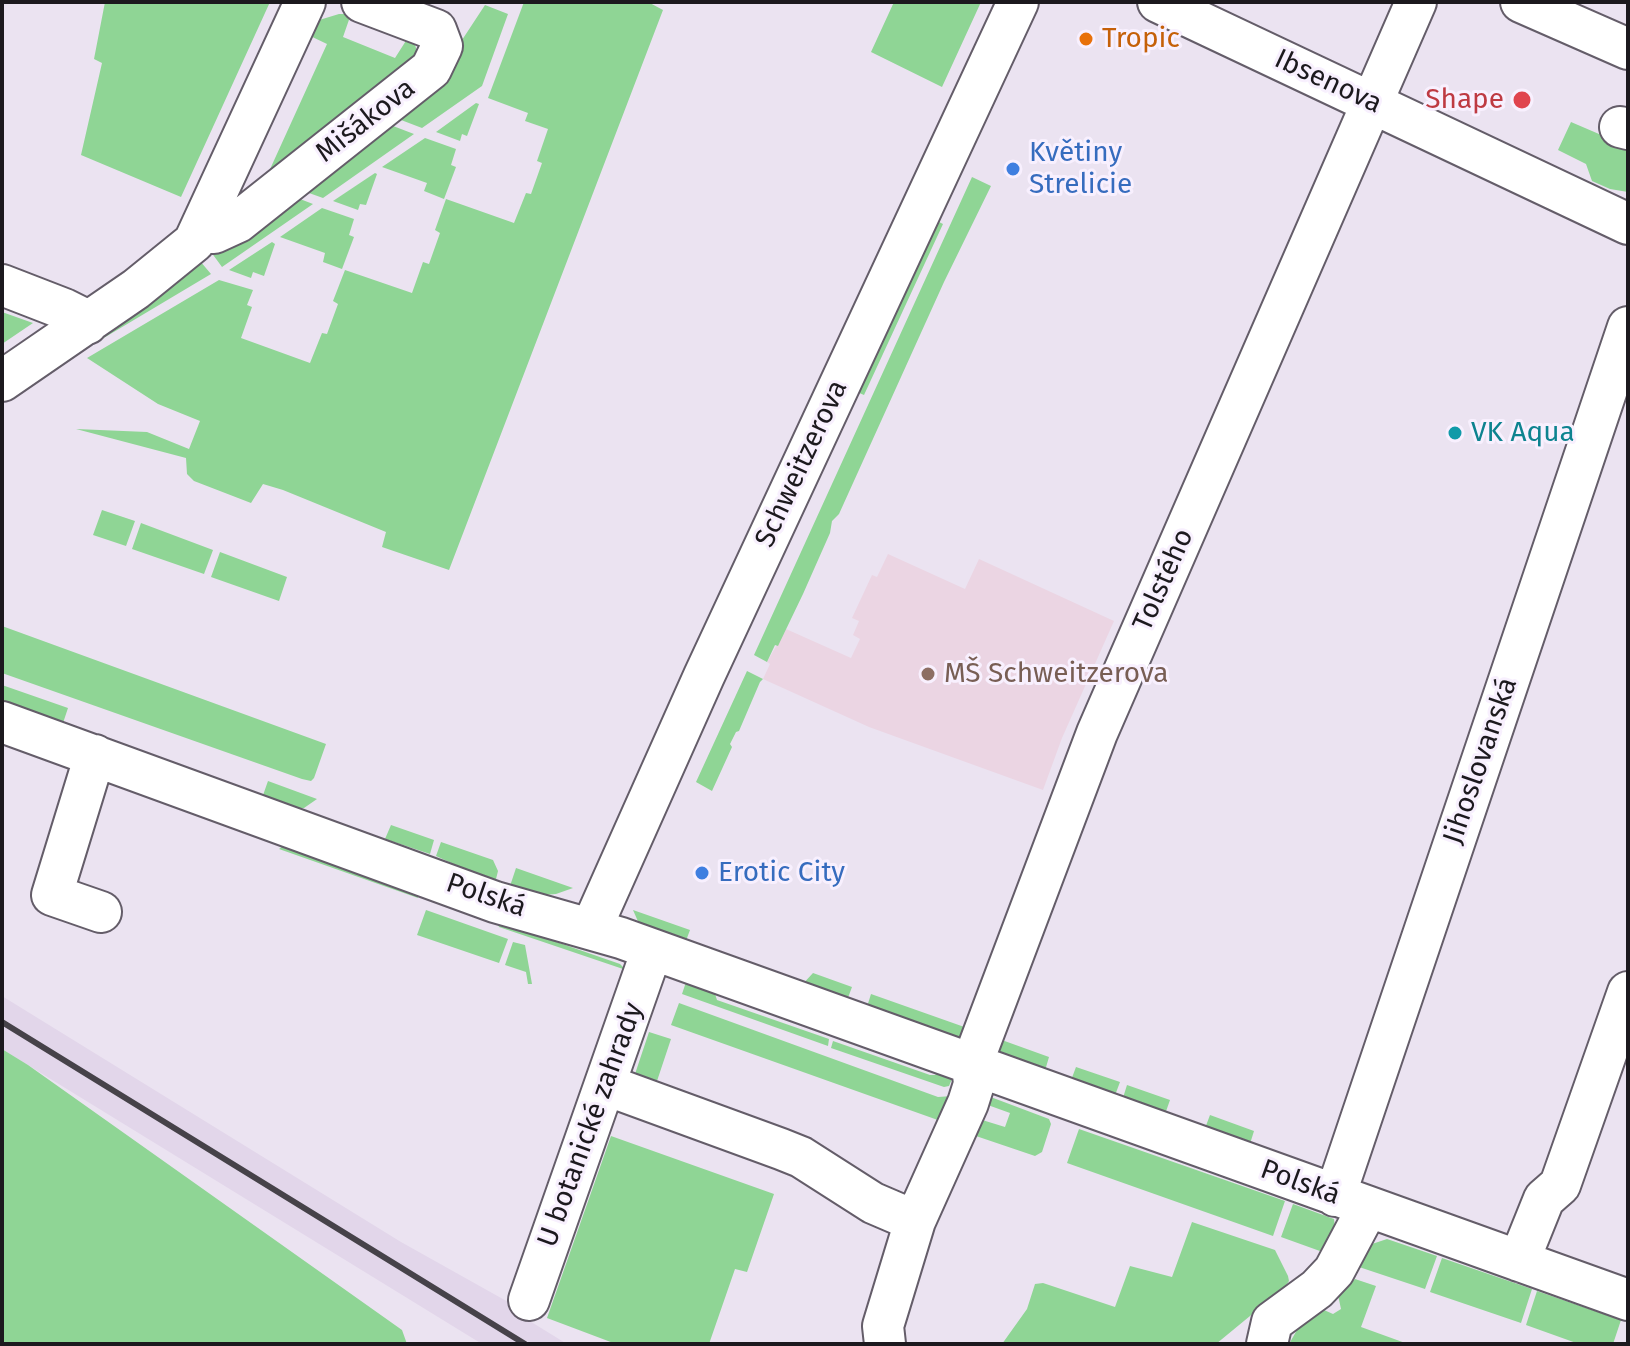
<!DOCTYPE html>
<html>
<head>
<meta charset="utf-8">
<style>
  body { margin:0 }
  #map { position:relative; width:1630px; height:1346px; overflow:hidden; background:#ebe3f1; font-family:"Fira Sans",sans-serif }
  canvas { display:block }
  .frame { position:absolute; inset:0; border:4px solid #1c191e; pointer-events:none }
</style>
</head>
<body>
<div id="map">
<canvas width="1630" height="1346"></canvas>
<div class="frame"></div>
</div>
<script>
const g = document.querySelector('canvas').getContext('2d');
g.lineJoin = 'round';
function paint(path, color) {
  g.fillStyle = color;
  g.fill(path, 'evenodd');
}
function toPath(rows) {
  const path = new Path2D();
  for (const r of rows) {
    path.moveTo(r[0], r[1]);
    for (let i = 2; i < r.length; i += 2) path.lineTo(r[i], r[i + 1]);
  }
  return path;
}
function strokePath(path, color, width, dash) {
  g.strokeStyle = color;
  g.lineWidth = width;
  g.lineCap = dash ? 'butt' : 'round';
  g.setLineDash(dash || []);
  g.stroke(path);
}
function write(font, color, halo, rows, align = 'center') {
  g.font = font + ' "Fira Sans",sans-serif';
  g.lineWidth = 6;
  g.setLineDash([]);
  g.textBaseline = 'middle';
  g.strokeStyle = halo;
  g.fillStyle = color;
  for (const [text, x, y, turn = 0] of rows) {
    g.save();
    g.translate(x, y);
    g.rotate((+turn || 0) * Math.PI / 180);
    g.textAlign = isNaN(turn) ? turn : align;
    if (halo) g.strokeText(text, 0, 0);
    g.fillText(text, 0, 0);
    g.restore();
  }
}
const built = toPath([
  [2,996,401,1242,510,1303,520,1315,567,1344,482,1344,5,1051,2,1049]
]);
const education = toPath([
  [888,554,965,589,979,559,1114,621,1062,738,1043,790,869,727,763,679,770,664,767,662,786,629,851,658,860,639,853,635,859,621,852,618,872,575,877,577]
]);
const green = toPath([
  [105,2,270,2,181,197,81,155,102,63,94,59],
  [524,2,648,2,663,10,449,570,382,547,386,532,283,490,263,484,251,503,194,481,187,474,186,458,76,429,147,432,189,449,200,421,158,404,87,358,219,280,253,290,247,305,252,307,241,338,310,363,322,333,327,334,338,304,333,301,345,270,412,293,423,262,429,264,440,233,435,230,446,199,514,223,526,193,531,194,542,163,537,161,548,129,525,121,528,113,488,98],
  [894,2,981,2,942,87,871,52],
  [485,5,508,14,482,86,422,128,388,115,441,72],
  [339,14,351,14,343,37,395,58,409,36,414,42,419,57,405,63,376,87,384,98,239,210,261,189,327,44,304,33,316,21],
  [476,103,479,104,467,136,462,134,460,141,436,132],
  [380,121,414,134,323,198,295,188],
  [1571,122,1613,140,1628,143,1628,192,1610,189,1592,181,1586,164,1558,150],
  [425,138,456,149,451,165,456,167,444,199,424,191,427,183,382,167],
  [375,173,377,174,366,205,360,204,358,210,333,201],
  [972,177,991,186,944,282,839,514,832,521,830,533,803,594,778,646,775,645,767,662,754,655],
  [287,194,313,204,222,267,211,252],
  [322,208,354,219,349,235,354,237,342,269,323,262,325,253,280,237],
  [935,220,943,224,864,395,857,392],
  [272,242,275,244,264,276,253,272,251,278,229,270],
  [200,261,211,274,97,342,95,339],
  [2,312,33,323,2,344],
  [102,510,135,521,126,546,93,535],
  [141,523,213,550,204,574,132,549],
  [220,552,287,577,279,601,211,577],
  [2,626,326,744,314,778,311,781,302,779,2,673],
  [747,671,763,679,760,682,739,731,736,732,730,744,732,747,712,791,696,782],
  [2,685,68,708,62,726,2,704],
  [268,781,317,799,304,808,294,808,262,798],
  [391,825,434,840,430,854,385,839],
  [441,842,493,860,498,871,495,883,436,856],
  [284,845,416,892,418,898,279,849],
  [516,868,573,888,556,894,543,895,509,889],
  [426,910,508,939,499,963,417,935],
  [633,910,690,930,684,946,640,926],
  [496,921,620,964,626,970,499,927],
  [513,942,525,945,532,984,528,984,526,972,505,965],
  [813,973,852,987,846,1003,800,987],
  [687,979,714,991,717,1000,829,1039,828,1046,682,994],
  [871,994,970,1029,959,1039,866,1010],
  [679,1003,938,1097,952,1096,949,1124,671,1025],
  [649,1032,671,1039,657,1081,635,1074],
  [999,1039,1049,1057,1044,1074,998,1053],
  [833,1041,930,1075,935,1075,942,1069,954,1074,949,1086,944,1087,831,1048],
  [2,1049,28,1065,402,1330,407,1344,2,1344],
  [1076,1067,1120,1082,1114,1098,1070,1083],
  [1127,1085,1170,1100,1164,1117,1122,1101],
  [988,1096,1049,1119,1051,1124,1042,1152,1035,1156,973,1135,979,1119,1005,1127,1010,1113,985,1104],
  [1210,1115,1254,1131,1249,1147,1204,1131],
  [1079,1129,1285,1201,1273,1236,1067,1163],
  [611,1136,774,1194,747,1272,735,1269,709,1344,616,1344,547,1318],
  [1293,1204,1334,1219,1337,1245,1331,1255,1281,1237],
  [1192,1222,1275,1250,1288,1276,1289,1281,1284,1288,1216,1344,1002,1344,1027,1309,1035,1284,1043,1283,1115,1307,1130,1266,1172,1277],
  [1387,1239,1437,1256,1425,1289,1353,1265,1372,1244],
  [1442,1258,1532,1289,1521,1323,1430,1292],
  [1355,1279,1376,1286,1361,1327,1408,1344,1289,1344,1301,1323,1324,1310,1333,1314,1341,1309,1338,1295],
  [1537,1291,1621,1320,1613,1344,1579,1344,1526,1325]
]);
const minor = toPath([
  [1158,2,1628,224],
  [1521,2,1628,49],
  [1620,127,1628,129],
  [200,233,214,233,238,222,431,69,442,46,436,30,362,2],
  [2,285,64,309,82,318,87,324],
  [2,381,136,289,194,242,305,2],
  [2,722,495,902,621,938,1628,1300],
  [95,755,52,895,101,912],
  [591,929,704,676,1018,2],
  [606,1085,781,1149,801,1157,873,1203,915,1221],
  [1335,1196,1628,327],
  [1519,1261,1544,1199,1560,1185,1628,992],
  [529,1300,652,950],
  [885,1344,883,1326,915,1221,968,1103,974,1084,972,1064,1097,733,1416,2],
  [1267,1344,1272,1322,1317,1289,1334,1271,1368,1207]
]);
const rail = toPath([
  [2,1022,525,1344]
]);
const markers = [
  [1086,39,8,"#e8710a"],
  [1522,100,10,"#e0444e"],
  [1013,169,8,"#3f7fe0"],
  [1455,433,8,"#0f9aa8"],
  [928,674,8,"#8d6e63"],
  [702,873,8,"#3f7fe0"]
];
const foodNames = [
  ["Tropic",1102,39]
];
const streetNames = [
  ["Ibsenova",1328,82,25],
  ["Mišákova",366,121,-38],
  ["Schweitzerova",802,464,-65],
  ["Tolstého",1164,580,-66],
  ["Jihoslovanská",1481,761,-71],
  ["Polská",486,896,19],
  ["U botanické zahrady",591,1125,-70],
  ["Polská",1300,1183,20]
];
const healthNames = [
  ["Shape",1504,100]
];
const shopNames = [
  ["Květiny",1029,153],
  ["Strelicie",1029,185],
  ["Erotic City",718,873]
];
const cultureNames = [
  ["VK Aqua",1471,433]
];
const educationNames = [
  ["MŠ Schweitzerova",944,674]
];
paint(built, '#e2d6ea');
paint(education, '#ebd5e3');
paint(green, '#8fd595');
strokePath(minor, '#645d69', 44);
strokePath(minor, '#fff', 40);
strokePath(rail, '#464249', 6);
for (const [x, y, r, color] of markers) {
  const dot = new Path2D();
  dot.arc(x, y, r, 0, 2 * Math.PI);
  g.fillStyle = color;
  g.fill(dot);
  strokePath(dot, '#f8f0fe', 3);
}
write('28px', '#c56008', '#f8f0fe', foodNames, 'left');
write('28px', '#1c191e', '#f8f0fe', streetNames);
write('28px', '#be3a42', '#f8f0fe', healthNames, 'right');
write('28px', '#366cbe', '#f8f0fe', shopNames, 'left');
write('28px', '#0d838f', '#f8f0fe', cultureNames, 'left');
write('28px', '#785e54', '#f8f0fe', educationNames, 'left');
</script>
</body>
</html>
